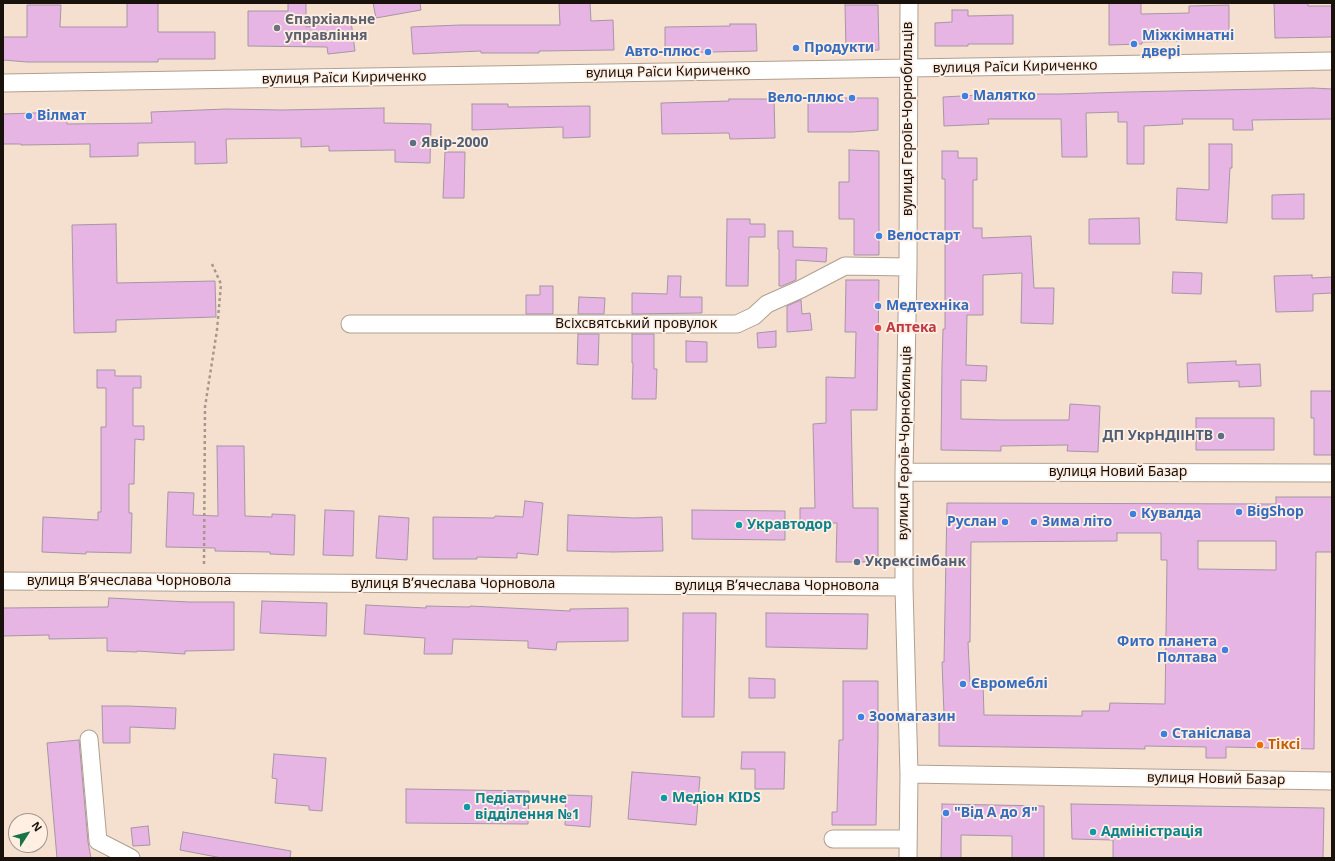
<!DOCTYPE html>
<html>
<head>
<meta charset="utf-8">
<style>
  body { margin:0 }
  #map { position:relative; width:1335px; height:861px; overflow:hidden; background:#f5e0d0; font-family:"Noto Sans",sans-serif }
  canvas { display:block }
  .frame { position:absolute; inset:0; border:4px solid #18110c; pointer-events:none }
  .north { position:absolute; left:8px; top:813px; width:40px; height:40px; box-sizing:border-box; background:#ffeee2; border:1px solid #a3968c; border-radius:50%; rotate:54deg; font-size:11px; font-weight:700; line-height:16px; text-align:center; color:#18110c }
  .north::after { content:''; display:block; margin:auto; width:14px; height:18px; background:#187348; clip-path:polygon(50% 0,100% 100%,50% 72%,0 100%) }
</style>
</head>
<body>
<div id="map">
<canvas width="1335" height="861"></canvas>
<div class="frame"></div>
<div class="north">N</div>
</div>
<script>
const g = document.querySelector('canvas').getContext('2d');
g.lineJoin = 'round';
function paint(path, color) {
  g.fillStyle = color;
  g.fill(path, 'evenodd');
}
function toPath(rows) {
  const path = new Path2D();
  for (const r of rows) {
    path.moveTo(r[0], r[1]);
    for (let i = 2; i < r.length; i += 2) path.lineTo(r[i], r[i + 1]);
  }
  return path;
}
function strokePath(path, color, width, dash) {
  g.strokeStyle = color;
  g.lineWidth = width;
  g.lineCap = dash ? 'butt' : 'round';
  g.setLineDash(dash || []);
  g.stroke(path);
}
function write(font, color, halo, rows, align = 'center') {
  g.font = font + ' "Noto Sans",sans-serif';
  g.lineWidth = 3.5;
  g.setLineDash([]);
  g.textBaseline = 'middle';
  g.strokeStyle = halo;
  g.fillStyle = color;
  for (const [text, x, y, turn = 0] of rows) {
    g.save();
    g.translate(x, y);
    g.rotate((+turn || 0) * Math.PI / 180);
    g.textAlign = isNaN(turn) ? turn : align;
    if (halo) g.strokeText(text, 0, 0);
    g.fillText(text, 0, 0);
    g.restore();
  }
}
const building = toPath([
  [127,3,158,3,158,32,215,32,215,59,158,59,158,62,27,62,3,60,3,37,27,37,27,5,61,5,60,27,127,27,127,3],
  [288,3,306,3,306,27,351,21,355,51,328,54,327,47,248,46,248,11,288,11,288,3],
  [373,3,420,3,421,10,376,18,373,3],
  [559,3,590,3,591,21,613,20,614,50,539,51,539,53,481,53,481,51,413,54,411,27,460,25,560,25,559,3],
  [1109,3,1141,3,1141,14,1189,13,1189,6,1229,5,1229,40,1142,42,1142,44,1109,45,1109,3],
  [1274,3,1308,3,1308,6,1332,6,1332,37,1275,38,1274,3],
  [845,5,878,5,879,50,846,51,845,5],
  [952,10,968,10,968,16,1013,15,1013,44,968,44,968,46,935,46,935,23,952,22,952,10],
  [730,24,756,24,757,51,665,53,665,27,730,26,730,24],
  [1313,88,1332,89,1332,119,1252,120,1253,130,1233,130,1233,119,1182,119,1183,124,1144,126,1144,164,1127,164,1127,122,1118,122,1118,112,1086,113,1087,157,1062,157,1061,119,988,119,989,124,944,126,943,97,998,94,1060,94,1127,92,1313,88],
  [808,98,878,98,878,130,853,132,808,132,808,98],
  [729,99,774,99,775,138,730,139,729,133,662,134,661,103,729,101,729,99],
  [472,104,508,104,508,107,590,106,590,137,563,138,563,127,472,130,472,104],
  [384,108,384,123,431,124,430,163,395,162,395,150,329,151,329,146,301,147,301,138,226,139,227,163,195,164,195,142,138,143,138,156,90,157,90,144,21,145,21,144,3,144,3,114,66,112,67,124,152,123,151,112,226,109,282,110,384,108],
  [1209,144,1232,144,1232,168,1230,168,1227,223,1176,220,1177,188,1209,190,1209,144],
  [849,150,879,151,879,255,854,255,854,219,839,219,839,182,849,182,849,150],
  [942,151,958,151,958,158,977,158,977,180,973,180,973,228,982,228,982,238,1031,236,1034,288,1054,288,1053,324,1021,323,1022,273,983,275,983,315,967,315,966,365,987,366,986,381,961,380,961,419,1001,420,1069,420,1070,404,1100,406,1098,452,1067,451,1068,445,1001,446,1001,451,941,450,942,365,943,329,945,329,945,179,942,179,942,151],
  [445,152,465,152,464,198,443,198,445,152],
  [1304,194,1304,219,1272,219,1272,195,1304,194],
  [1139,218,1140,244,1089,244,1089,219,1139,218],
  [727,219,750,219,750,224,765,224,765,237,749,237,748,286,726,286,727,219],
  [116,224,117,283,215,281,216,317,116,320,116,332,74,333,72,225,116,224],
  [778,231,793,231,793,247,827,248,826,262,796,260,796,280,782,286,779,286,779,249,778,249,778,231],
  [1173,272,1202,273,1201,294,1172,293,1173,272],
  [1312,275,1312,278,1332,277,1332,293,1313,294,1313,311,1276,312,1274,276,1312,275],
  [668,276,681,276,680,297,702,297,702,313,632,314,632,293,667,294,668,276],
  [846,280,879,280,877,410,851,410,853,508,878,508,878,562,836,562,837,523,800,523,800,508,815,508,813,424,826,423,826,377,855,378,856,332,845,332,846,280],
  [540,286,553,286,553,314,526,314,526,295,540,295,540,286],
  [579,297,605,298,604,314,578,314,579,297],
  [801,300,802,314,810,313,812,330,787,332,787,306,801,300],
  [776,331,776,347,758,348,757,333,776,331],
  [578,334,599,334,598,365,577,364,578,334],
  [632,334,654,334,654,369,657,369,656,399,632,399,633,363,632,363,632,334],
  [686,341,707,342,707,362,686,362,686,341],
  [1236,361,1236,365,1260,364,1261,386,1239,387,1239,381,1188,383,1187,363,1236,361],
  [97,370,115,370,115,376,141,376,141,388,133,388,133,426,144,426,144,440,135,439,134,484,129,484,129,513,132,513,131,553,86,552,86,554,42,552,43,517,98,520,98,512,101,512,101,427,106,427,106,388,97,388,97,370],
  [1311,391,1332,391,1332,455,1314,455,1314,418,1311,418,1311,391],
  [1196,418,1274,418,1274,450,1196,450,1196,418],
  [217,446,244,446,245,516,272,517,272,514,295,515,294,555,270,554,270,552,215,551,215,548,166,547,168,492,194,493,193,515,218,516,217,446],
  [1276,497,1332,497,1332,552,1316,552,1314,749,1226,747,1226,758,1206,758,1206,747,1145,746,1145,749,939,746,939,714,944,714,942,662,944,662,947,503,1276,504,1276,497],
  [1117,533,1161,533,1161,560,1167,560,1165,704,1110,703,1109,711,1082,711,1082,716,984,715,983,682,970,682,968,642,970,642,971,542,1117,541,1117,533],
  [1198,541,1276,541,1276,570,1198,569,1198,541],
  [525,501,543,503,538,555,517,553,517,558,477,557,477,559,433,559,433,517,494,518,495,516,523,517,525,501],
  [325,510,354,511,353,556,323,555,325,510],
  [692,510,785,511,785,540,692,539,692,510],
  [568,515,634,518,662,517,663,551,613,552,567,551,568,515],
  [379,516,409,518,407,560,376,558,379,516],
  [109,598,189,602,234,602,234,650,185,651,185,654,137,651,137,652,107,651,107,638,49,639,49,635,3,636,3,608,108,607,109,598],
  [262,601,327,603,326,636,260,633,262,601],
  [366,605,426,608,426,606,470,607,470,606,570,611,570,609,628,608,628,641,557,642,556,650,528,648,528,641,453,639,452,654,424,654,425,638,364,634,366,605],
  [683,613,716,613,714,717,682,717,683,613],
  [766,613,868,614,867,649,766,647,766,613],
  [749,678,775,679,775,698,749,698,749,678],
  [843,681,878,681,878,737,876,825,832,825,832,812,837,812,839,740,843,740,843,681],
  [102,706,128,706,176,708,175,729,130,727,130,743,103,743,102,706],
  [79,740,88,842,91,858,57,858,47,743,79,740],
  [742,752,785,752,784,789,755,789,755,769,741,769,742,752],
  [274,754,326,758,322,811,309,810,309,806,275,803,277,779,272,778,274,754],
  [632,772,700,777,696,825,628,819,632,772],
  [406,789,529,791,528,824,406,823,406,789],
  [566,795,592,796,590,827,565,825,566,795],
  [942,804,1044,806,1044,858,1012,858,1012,836,961,835,961,858,941,858,942,804],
  [1071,804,1324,808,1323,858,1113,858,1113,840,1072,839,1071,804],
  [148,826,150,845,133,846,131,828,148,826],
  [183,832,291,851,290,858,222,858,180,850,183,832]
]);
const path = toPath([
  [204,564,205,407,217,330,221,284,212,264]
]);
const minor = toPath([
  [3,83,1332,61],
  [350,324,737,324,754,316,767,304,801,289,845,266,908,267],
  [904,472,1332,473],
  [3,581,904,587],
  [89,739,98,841,131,858],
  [909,774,1332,781],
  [833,839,908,839],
  [908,858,909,774,904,587,904,472,908,267,909,3]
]);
const markers = [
  [277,28,4,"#6b7280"],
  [1134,44,4,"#3f7fe0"],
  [796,48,4,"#3f7fe0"],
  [708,52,4,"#3f7fe0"],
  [965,96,4,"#3f7fe0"],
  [852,98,4,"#3f7fe0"],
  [29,116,4,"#3f7fe0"],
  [413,143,4,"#5c6f8a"],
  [879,236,4,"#3f7fe0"],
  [878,306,4,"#3f7fe0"],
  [878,328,4,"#e0444e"],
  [1221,436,4,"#5c6f8a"],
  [1239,512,4,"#3f7fe0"],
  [1133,514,4,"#3f7fe0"],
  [1005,522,4,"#3f7fe0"],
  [1034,522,4,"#3f7fe0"],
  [739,525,4,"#0f9aa8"],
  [857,562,4,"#5c6f8a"],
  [1225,650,4,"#3f7fe0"],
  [963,684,4,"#3f7fe0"],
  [861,717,4,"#3f7fe0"],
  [1164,734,4,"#3f7fe0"],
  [1260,745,4,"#e8710a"],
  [664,798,4,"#0f9aa8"],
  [467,807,4,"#0f9aa8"],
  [946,813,4,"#3f7fe0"],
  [1093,832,4,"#0f9aa8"]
];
const worshipNames = [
  ["Єпархіальне",285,20],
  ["управління",285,36]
];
const shopNames = [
  ["Міжкімнатні",1142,36],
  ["двері",1142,52],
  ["Продукти",804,48],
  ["Авто-плюс",700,52,"right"],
  ["Малятко",973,96],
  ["Вело-плюс",844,98,"right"],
  ["Вілмат",37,116],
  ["Велостарт",887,236],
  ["Медтехніка",886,306],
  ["BigShop",1247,512],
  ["Кувалда",1141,514],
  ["Руслан",997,522,"right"],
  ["Зима літо",1042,522],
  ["Фито планета",1217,642,"right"],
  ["Полтава",1217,658,"right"],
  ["Євромеблі",971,684],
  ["Зоомагазин",869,717],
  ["Станіслава",1172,734],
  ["\"Від А до Я\"",954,813]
];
const streetNames = [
  ["вулиця Раїси Кириченко",1015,67,-1],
  ["вулиця Раїси Кириченко",668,72,-1],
  ["вулиця Раїси Кириченко",344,78,-1],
  ["вулиця Героїв-Чорнобильців",908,119,-90],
  ["Всіхсвятський провулок",636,324],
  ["вулиця Героїв-Чорнобильців",905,443,-89],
  ["вулиця Новий Базар",1118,472],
  ["вулиця Вʼячеслава Чорновола",129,581],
  ["вулиця Вʼячеслава Чорновола",453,584],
  ["вулиця Вʼячеслава Чорновола",777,586],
  ["вулиця Новий Базар",1216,779,1]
];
const serviceNames = [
  ["Явір-2000",421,143],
  ["ДП УкрНДІІНТВ",1213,436,"right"],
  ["Укрексімбанк",865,562]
];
const healthNames = [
  ["Аптека",886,328]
];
const cultureNames = [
  ["Укравтодор",747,525],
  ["Медіон KIDS",672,798],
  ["Педіатричне",475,799],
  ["відділення №1",475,815],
  ["Адміністрація",1101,832]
];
const foodNames = [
  ["Тіксі",1268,745]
];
paint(building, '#e6b5e3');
strokePath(building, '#a695a5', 1);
strokePath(minor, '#b19f8f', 19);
strokePath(path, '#a7978b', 2.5, [3, 3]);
strokePath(minor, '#fff', 17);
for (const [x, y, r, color] of markers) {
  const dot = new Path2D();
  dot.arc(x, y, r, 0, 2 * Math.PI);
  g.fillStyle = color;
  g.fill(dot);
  strokePath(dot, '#ffeee2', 1.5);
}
write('bold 14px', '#5b616d', '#ffeee2', worshipNames, 'left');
write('bold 14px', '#366cbe', '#ffeee2', shopNames, 'left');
write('14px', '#18110c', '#ffeee2', streetNames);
write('bold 14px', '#4e5e75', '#ffeee2', serviceNames, 'left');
write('bold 14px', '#be3a42', '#ffeee2', healthNames, 'left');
write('bold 14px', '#0d838f', '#ffeee2', cultureNames, 'left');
write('bold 14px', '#c56008', '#ffeee2', foodNames, 'left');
</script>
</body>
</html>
